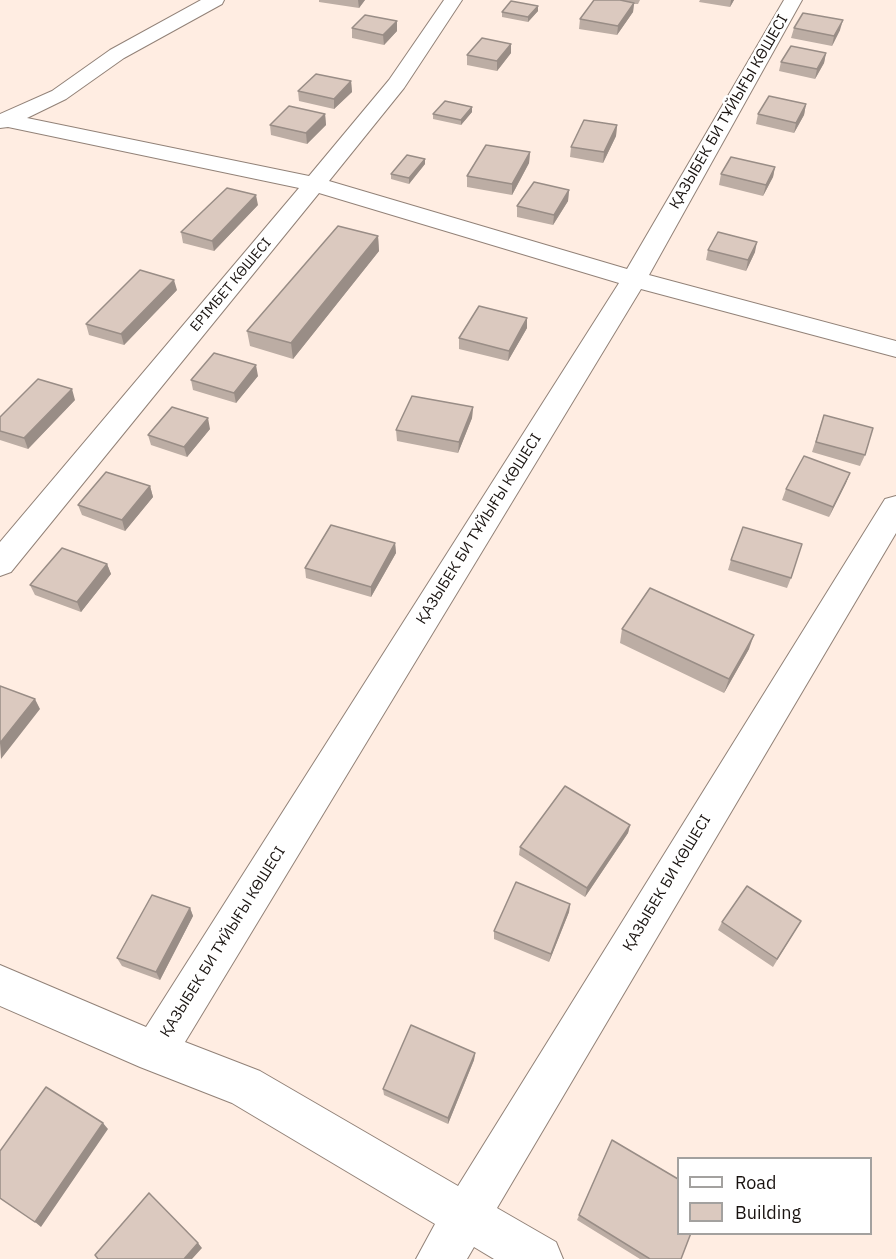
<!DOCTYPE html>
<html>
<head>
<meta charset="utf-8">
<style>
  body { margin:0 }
  #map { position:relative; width:896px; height:1259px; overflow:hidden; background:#ffede2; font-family:"IBM Plex Sans",sans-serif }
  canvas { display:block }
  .legend { position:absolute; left:677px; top:1157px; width:195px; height:78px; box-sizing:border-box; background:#fff; border:2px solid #a3a19f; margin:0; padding:8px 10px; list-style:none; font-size:18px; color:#191310 }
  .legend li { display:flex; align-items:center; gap:12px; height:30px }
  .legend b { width:30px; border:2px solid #a3a19f }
</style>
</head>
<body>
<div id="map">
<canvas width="896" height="1259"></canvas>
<ul class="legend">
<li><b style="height:8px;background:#fff"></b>Road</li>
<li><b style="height:16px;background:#dbc9bf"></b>Building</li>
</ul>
</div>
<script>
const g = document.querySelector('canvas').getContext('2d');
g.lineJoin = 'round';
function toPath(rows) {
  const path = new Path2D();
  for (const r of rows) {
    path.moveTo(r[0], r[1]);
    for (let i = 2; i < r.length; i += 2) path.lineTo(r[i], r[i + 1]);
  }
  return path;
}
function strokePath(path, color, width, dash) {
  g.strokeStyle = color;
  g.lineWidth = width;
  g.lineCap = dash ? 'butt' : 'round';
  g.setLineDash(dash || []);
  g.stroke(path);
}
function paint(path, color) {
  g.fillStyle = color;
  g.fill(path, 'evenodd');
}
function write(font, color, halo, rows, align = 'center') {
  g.font = font + ' "IBM Plex Sans",sans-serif';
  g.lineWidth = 5;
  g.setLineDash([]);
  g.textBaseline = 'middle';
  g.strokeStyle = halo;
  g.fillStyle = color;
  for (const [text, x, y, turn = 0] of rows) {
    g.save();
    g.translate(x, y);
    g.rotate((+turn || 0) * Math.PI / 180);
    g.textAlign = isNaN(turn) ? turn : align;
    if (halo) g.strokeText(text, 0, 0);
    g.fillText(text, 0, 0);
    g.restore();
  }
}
const minor = toPath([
  [201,0,224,0,222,4,124,58,66,99,27,118,309,176,389,80,444,0,462,0,404,88,329,181,627,269,784,0,802,0,649,275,896,341,896,357,641,289,185,1042,260,1071,458,1186,885,499,896,496,896,533,497,1208,556,1242,563,1259,494,1259,474,1247,467,1259,416,1259,435,1224,232,1103,140,1067,0,1006,0,965,146,1027,619,283,319,193,11,572,0,576,0,542,299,188,8,127,0,128,0,114,52,91,110,50,201,0]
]);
const wall = toPath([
  [319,0,365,0,359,8,319,2],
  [594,0,640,0,638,4,634,4,633,12,617,35,579,29,580,19],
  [700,0,734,0,730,7,699,2],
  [538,11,528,22,502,17,502,12],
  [397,21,397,31,384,45,352,38,352,28],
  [794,28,840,30,832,46,791,38],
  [511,53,497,71,467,65,467,55],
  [826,53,824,63,815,79,779,71,781,62],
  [351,81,352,92,334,109,299,101,298,91],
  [806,104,804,115,794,133,756,124,758,114],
  [472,112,461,125,433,119,433,114],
  [325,114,326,125,307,144,271,135,270,125],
  [617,125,616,136,603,163,570,157,571,147],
  [530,152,529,163,512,195,467,187,467,176],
  [425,164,409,184,391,179,391,174],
  [775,167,773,177,763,196,719,185,721,174],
  [569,190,568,201,553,225,517,217,517,206],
  [258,205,214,251,183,243,181,232],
  [378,236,379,251,293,359,250,346,247,331],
  [708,250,755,252,746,271,706,260],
  [177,290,124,345,89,335,86,324],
  [527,328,508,361,459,349,459,338],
  [258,376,236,403,193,390,191,380],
  [75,400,28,449,0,440,0,417],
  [473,407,472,418,458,453,397,441,396,430],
  [824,415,865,455,860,466,812,452],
  [210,429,187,457,151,445,148,435],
  [850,473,846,483,829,517,782,500,786,489],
  [150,486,153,497,125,531,82,515,78,505],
  [395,543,396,553,371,597,306,578,305,568],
  [731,560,791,578,787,588,728,570],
  [107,564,111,574,81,612,35,595,30,585],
  [622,629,749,649,724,693,620,643],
  [630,825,628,833,585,897,519,855,520,847],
  [570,904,569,912,549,962,494,939,494,931],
  [190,908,193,916,160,980,122,966,117,958],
  [801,921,773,967,718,930,722,922],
  [475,1053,474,1060,448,1124,384,1095,383,1089],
  [612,1140,681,1259,640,1259,577,1220]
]);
const shadedWall = toPath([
  [358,0,365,0,359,8],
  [731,0,734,0,730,7],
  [634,3,633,12,617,35,618,26],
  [538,6,538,11,528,22,528,17],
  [843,20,840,30,832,46,834,36],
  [397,21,397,31,384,45,383,35],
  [511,44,511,53,497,71,497,61],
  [826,53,824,63,815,79,817,69],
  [351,81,352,92,334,109,334,99],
  [806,104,804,115,794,133,796,123],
  [472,107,472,112,461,125,461,120],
  [325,114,326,125,307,144,306,133],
  [617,125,616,136,603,163,604,152],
  [530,152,529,163,512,195,512,184],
  [425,159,425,164,409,184,409,178],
  [775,167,773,177,763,196,766,185],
  [569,190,568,201,553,225,554,215],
  [256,195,258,205,214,251,212,241],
  [378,236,379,251,293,359,291,343],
  [757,242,755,252,746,271,748,260],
  [174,280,177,290,124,345,121,334],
  [527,318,527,328,508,361,509,351],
  [256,365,258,376,236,403,234,393],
  [72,389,75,400,28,449,24,438],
  [473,407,472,418,458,453,459,442],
  [208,418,210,429,187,457,184,447],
  [850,473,846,483,829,517,833,507],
  [150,486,153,497,125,531,122,520],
  [395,543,396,553,371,597,371,587],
  [107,564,111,574,81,612,77,602],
  [754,635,749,649,724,693,729,679],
  [35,699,40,709,1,759,0,743],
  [630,825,628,833,585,897,587,888],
  [570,904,569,912,549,962,551,954],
  [190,908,193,916,160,980,156,972],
  [475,1053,474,1060,448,1124,448,1118],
  [103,1123,108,1129,41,1227,35,1222],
  [198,1243,202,1248,192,1259,184,1259]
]);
const building = toPath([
  [594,0,620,0,634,3,618,26,580,19,594,0],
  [511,1,538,6,528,17,502,12,511,1],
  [803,13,843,20,834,36,794,28,803,13],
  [365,15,397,21,383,35,352,28,365,15],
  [482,38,511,44,497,61,467,55,482,38],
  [791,46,826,53,817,69,781,62,791,46],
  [316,74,351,81,334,99,298,91,316,74],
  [769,96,806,104,796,123,758,114,769,96],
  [445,101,472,107,461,120,433,114,445,101],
  [289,106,325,114,306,133,270,125,289,106],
  [584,120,617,125,604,152,571,147,584,120],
  [486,145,530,152,512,184,467,176,486,145],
  [407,155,425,159,409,178,391,174,407,155],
  [731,157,775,167,766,185,721,174,731,157],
  [534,182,569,190,554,215,517,206,534,182],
  [227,188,256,195,212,241,181,232,227,188],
  [338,226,378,236,291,343,247,331,338,226],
  [718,232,757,242,748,260,708,250,718,232],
  [140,270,174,280,121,334,86,324,140,270],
  [479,306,527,318,509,351,459,338,479,306],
  [214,353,256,365,234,393,191,380,214,353],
  [38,379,72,389,24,438,0,431,0,417,38,379],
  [412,396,473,407,459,442,396,430,412,396],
  [172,407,208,418,184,447,148,435,172,407],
  [824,415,873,428,865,455,816,442,824,415],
  [804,456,850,473,833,507,786,489,804,456],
  [106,472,150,486,122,520,78,505,106,472],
  [331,525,395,543,371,587,305,568,331,525],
  [743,527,802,544,791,578,731,560,743,527],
  [62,548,107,564,77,602,30,585,62,548],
  [650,588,754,635,729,679,622,629,650,588],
  [0,686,35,699,0,743,0,686],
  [565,786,630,825,587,888,520,847,565,786],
  [516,882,570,904,551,954,494,931,516,882],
  [747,886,801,921,777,959,722,922,747,886],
  [152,895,190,908,156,972,117,958,152,895],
  [411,1025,475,1053,448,1118,383,1089,411,1025],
  [46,1087,103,1123,35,1222,0,1198,0,1151,46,1087],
  [612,1140,678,1179,678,1233,691,1233,681,1259,650,1259,579,1215,612,1140],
  [149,1193,198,1243,184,1259,98,1259,95,1255,149,1193]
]);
const farStreetnames = [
  ["ЕРІМБЕТ КӨШЕСІ",231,285,-50]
];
const streetNames = [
  ["ҚАЗЫБЕК БИ ТҰЙЫҒЫ КӨШЕСІ",729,112,-60],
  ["ҚАЗЫБЕК БИ ТҰЙЫҒЫ КӨШЕСІ",479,529,-58],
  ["ҚАЗЫБЕК БИ КӨШЕСІ",667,883,-59],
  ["ҚАЗЫБЕК БИ ТҰЙЫҒЫ КӨШЕСІ",223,942,-58]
];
strokePath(minor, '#928278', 2);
paint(minor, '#fff');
paint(wall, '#bcada4');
paint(shadedWall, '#998d86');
paint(building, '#dbc9bf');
strokePath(building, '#998d86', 1.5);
write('14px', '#191310', '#fff', farStreetnames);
write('15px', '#191310', '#fff', streetNames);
</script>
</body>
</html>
